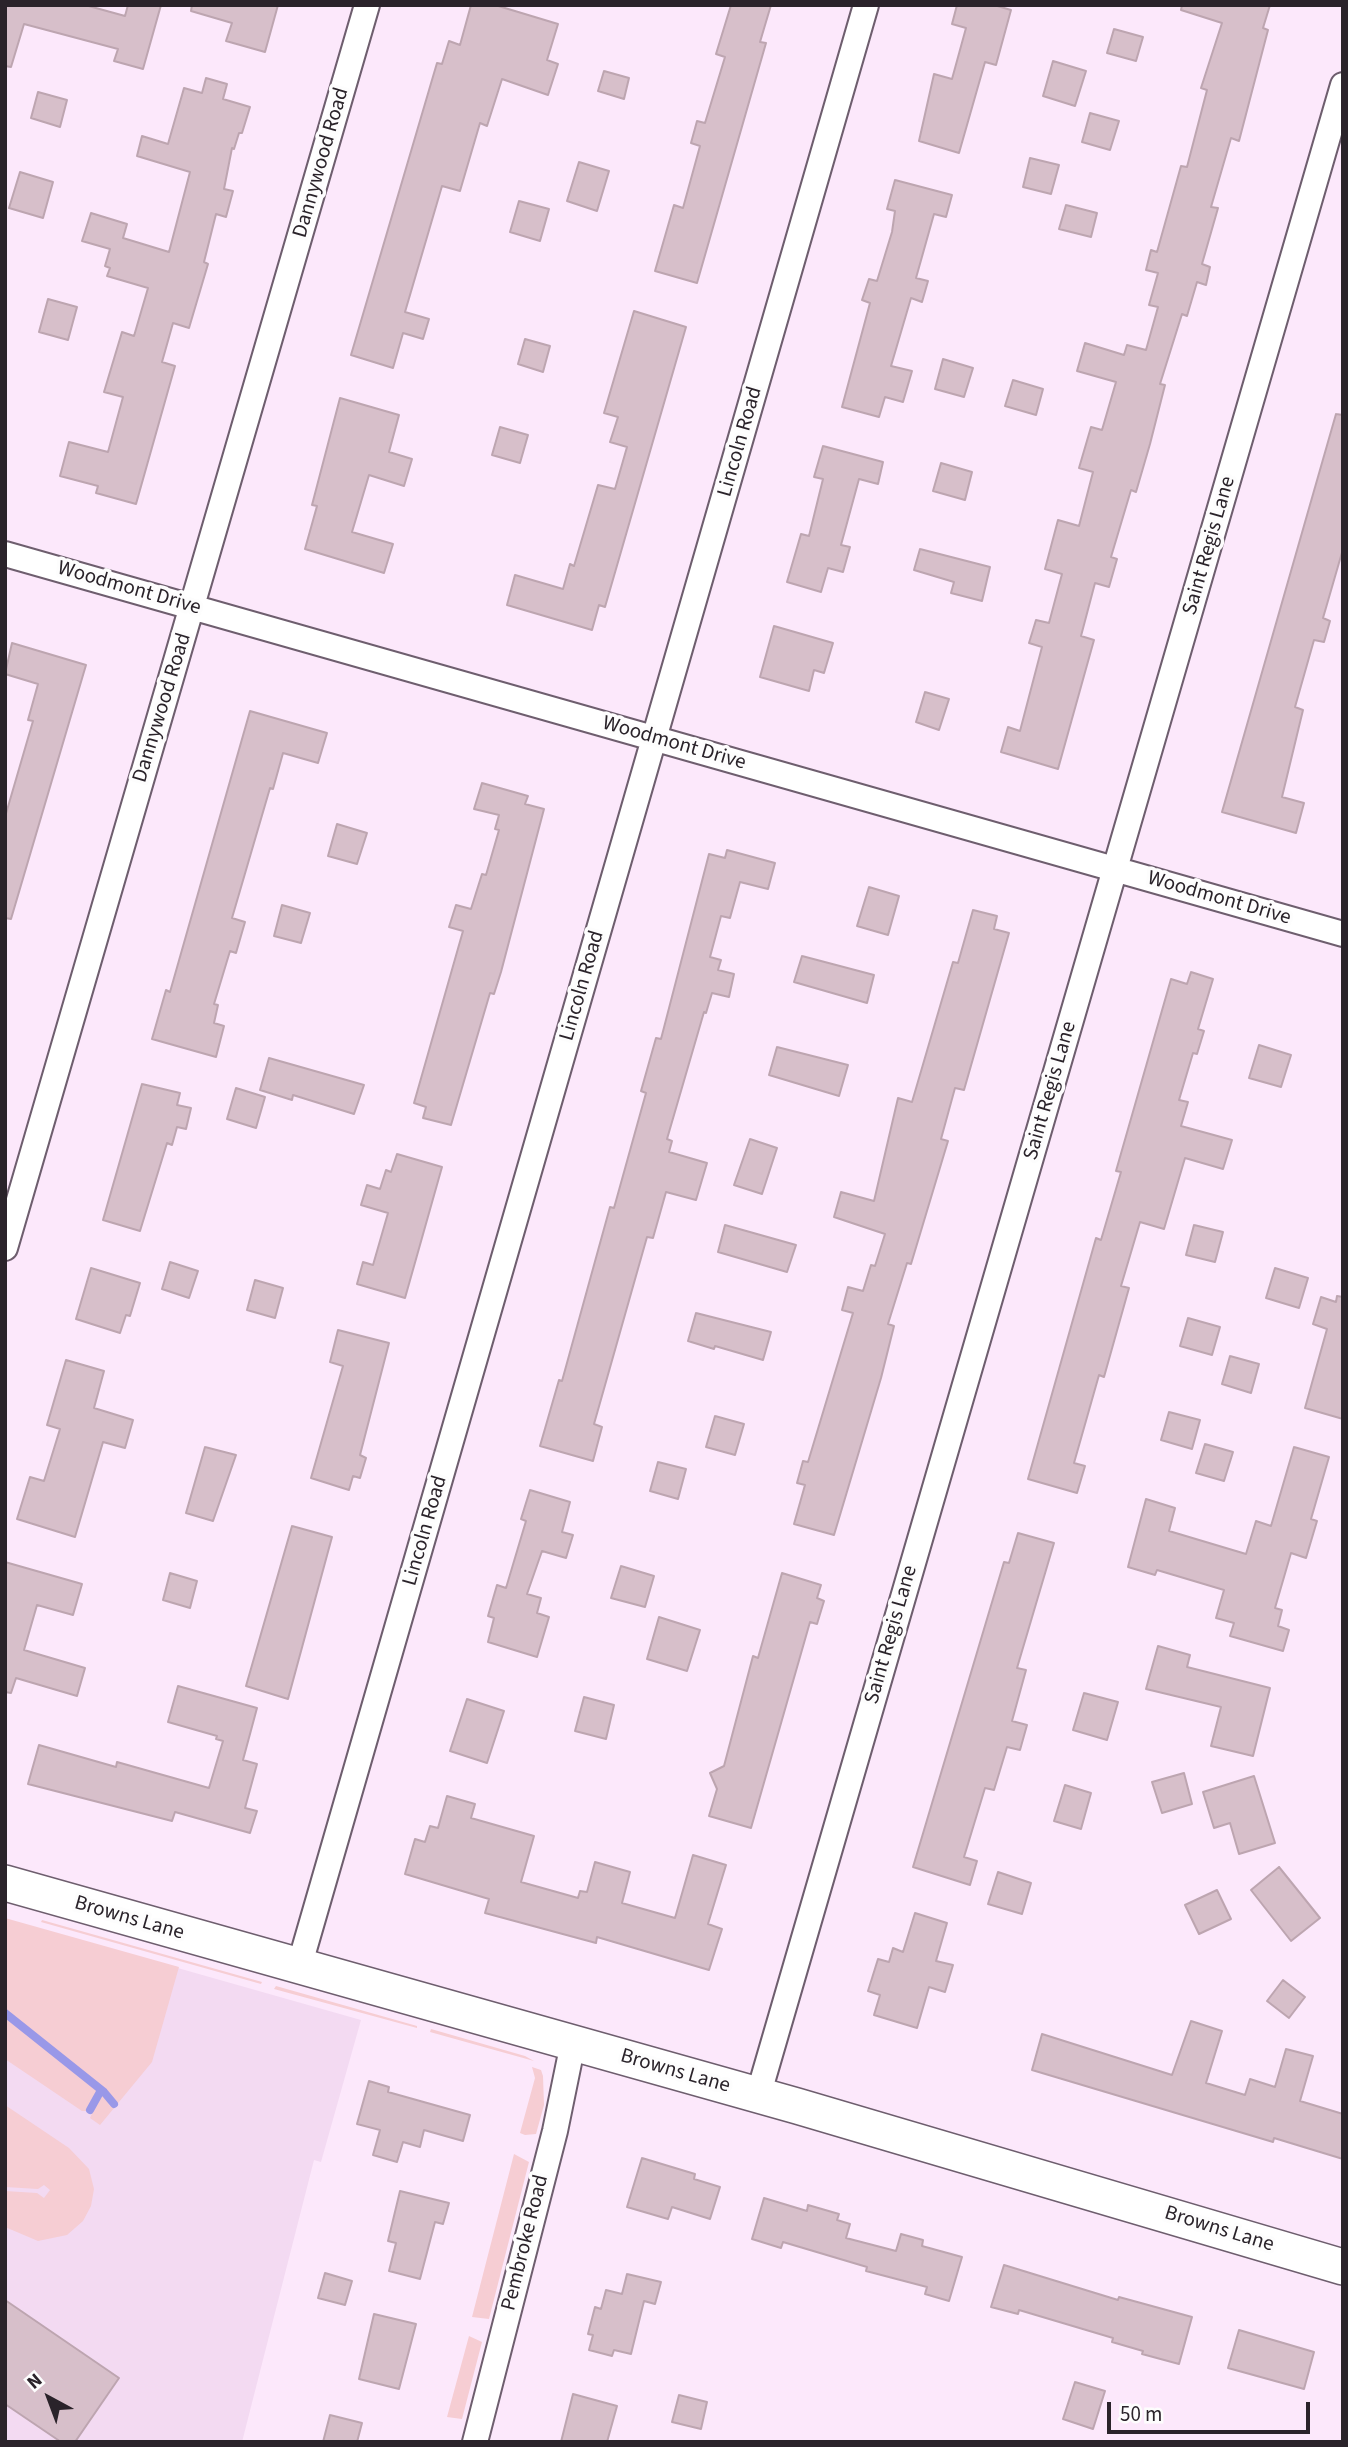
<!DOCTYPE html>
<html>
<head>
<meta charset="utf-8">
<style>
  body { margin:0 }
  #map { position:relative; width:1348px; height:2447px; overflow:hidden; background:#fce8fb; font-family:"Source Sans 3",sans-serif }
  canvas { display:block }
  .frame { position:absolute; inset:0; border:7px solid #2a232a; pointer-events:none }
  .north { position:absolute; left:14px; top:2363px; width:70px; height:70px; -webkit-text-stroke:5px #fdfdfd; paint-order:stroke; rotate:319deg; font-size:19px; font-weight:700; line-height:28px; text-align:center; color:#2a232a }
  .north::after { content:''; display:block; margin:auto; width:24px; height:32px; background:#2a232a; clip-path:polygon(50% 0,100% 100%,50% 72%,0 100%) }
  .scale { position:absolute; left:1107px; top:2402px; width:203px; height:32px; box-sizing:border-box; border:4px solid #2a232a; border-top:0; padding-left:9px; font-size:21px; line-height:24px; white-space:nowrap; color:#2a232a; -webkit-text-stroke:5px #fdfdfd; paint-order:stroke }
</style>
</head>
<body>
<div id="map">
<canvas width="1348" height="2447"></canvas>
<div class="frame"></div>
<div class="north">N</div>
<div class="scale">50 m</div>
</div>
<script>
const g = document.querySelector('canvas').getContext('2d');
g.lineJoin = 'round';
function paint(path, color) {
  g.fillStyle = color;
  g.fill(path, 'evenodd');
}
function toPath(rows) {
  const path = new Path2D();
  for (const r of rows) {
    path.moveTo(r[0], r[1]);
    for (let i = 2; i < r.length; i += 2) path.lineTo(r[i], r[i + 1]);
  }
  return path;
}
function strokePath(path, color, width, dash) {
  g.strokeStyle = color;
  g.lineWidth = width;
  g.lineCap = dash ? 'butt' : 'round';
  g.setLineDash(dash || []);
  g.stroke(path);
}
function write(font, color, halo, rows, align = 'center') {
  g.font = font + ' "Source Sans 3",sans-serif';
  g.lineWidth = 7;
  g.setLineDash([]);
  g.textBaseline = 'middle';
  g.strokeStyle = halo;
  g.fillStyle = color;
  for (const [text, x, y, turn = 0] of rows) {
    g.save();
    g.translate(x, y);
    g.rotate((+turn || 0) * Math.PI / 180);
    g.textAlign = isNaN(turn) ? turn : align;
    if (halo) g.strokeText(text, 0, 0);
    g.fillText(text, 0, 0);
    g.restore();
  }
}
const built = toPath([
  [5,1919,361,2020,321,2162,314,2160,242,2442,5,2442]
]);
const green = toPath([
  [5,1918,179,1967,152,2062,100,2125,90,2118,99,2097,104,2094,110,2106,116,2101,5,2010],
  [42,1920,262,1982,261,1984,41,1922],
  [276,1986,417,2026,417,2028,274,1989],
  [5,2015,100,2090,86,2111,82,2111,5,2059],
  [431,2029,525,2056,534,2061,430,2032],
  [532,2067,541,2070,543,2076,544,2105,536,2134,525,2135,520,2133,535,2078],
  [5,2105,69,2148,89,2169,94,2189,91,2206,83,2221,67,2235,38,2241,5,2227,5,2191,37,2193,44,2198,50,2190,44,2185,38,2189,5,2187],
  [514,2154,529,2162,489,2319,472,2317],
  [469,2336,482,2342,462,2419,447,2417]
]);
const stream = toPath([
  [5,2013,104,2092,114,2104],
  [90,2110,100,2092]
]);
const building = toPath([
  [5,5,85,5,125,16,128,5,161,5,143,69,114,61,118,49,24,24,11,67,5,66,5,5],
  [192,5,278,5,265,52,226,41,232,23,191,11,192,5],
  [471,5,495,5,558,24,547,60,558,64,548,95,502,79,487,126,480,123,460,191,442,186,405,312,429,319,423,339,403,333,393,368,351,355,437,63,442,64,449,41,460,45,471,5],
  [731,5,771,5,760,42,766,43,697,283,655,271,674,205,683,208,700,146,691,143,697,121,705,123,725,57,716,54,731,5],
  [957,5,994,5,1011,10,996,65,985,62,959,153,919,141,934,74,952,79,966,28,952,24,957,5],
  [1182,5,1270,5,1263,28,1268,30,1239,141,1231,138,1211,207,1218,208,1202,264,1210,267,1206,285,1197,282,1187,316,1182,314,1160,384,1165,385,1150,444,1136,492,1131,490,1111,557,1117,559,1109,587,1095,583,1081,636,1094,640,1058,769,1001,752,1008,727,1020,731,1042,647,1029,643,1036,620,1049,623,1062,574,1045,569,1058,520,1079,526,1093,472,1079,468,1091,427,1102,430,1116,382,1077,371,1085,343,1124,355,1127,345,1146,350,1158,307,1149,305,1158,273,1146,270,1151,250,1157,252,1181,166,1187,167,1207,90,1201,88,1222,23,1181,10,1182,5],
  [1114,29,1143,37,1136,61,1107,53,1114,29],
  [1053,61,1086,71,1075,106,1043,96,1053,61],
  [604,71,629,78,624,99,598,91,604,71],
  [206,78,227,84,223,99,250,107,242,133,239,133,234,149,232,148,224,189,233,191,226,217,216,214,204,262,208,264,189,328,173,323,162,362,175,366,136,504,96,493,98,486,60,476,69,442,108,452,123,397,104,392,122,332,134,336,148,288,107,276,110,268,105,266,110,249,82,241,91,213,127,224,123,238,169,252,190,172,137,156,142,136,168,144,184,88,202,93,206,78],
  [38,92,67,100,60,127,31,118,38,92],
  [1090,113,1119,121,1110,150,1082,142,1090,113],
  [1030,158,1059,165,1051,194,1023,187,1030,158],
  [579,162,609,171,597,211,567,201,579,162],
  [20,172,53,182,43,218,9,208,20,172],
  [895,180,952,195,946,217,934,214,916,278,928,281,922,302,911,298,891,366,912,371,903,402,885,397,879,417,842,407,870,303,862,300,869,279,877,281,892,232,895,211,887,209,895,180],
  [519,201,549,209,540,241,510,232,519,201],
  [1066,205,1097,213,1091,237,1059,229,1066,205],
  [48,299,77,307,68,340,39,332,48,299],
  [634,311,686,327,605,607,599,605,592,630,507,605,515,575,563,589,570,564,574,566,598,485,615,489,627,447,610,442,618,417,604,413,634,311],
  [525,339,550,346,543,372,518,364,525,339],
  [943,359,973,368,964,397,935,389,943,359],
  [1013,380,1043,389,1036,415,1005,406,1013,380],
  [340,398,399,415,389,452,412,459,404,486,369,475,352,532,393,544,384,573,305,549,317,506,312,505,340,398],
  [1336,414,1343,415,1343,549,1323,618,1330,621,1324,642,1314,640,1295,707,1303,710,1282,797,1304,803,1296,833,1222,812,1336,414],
  [500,427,528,435,520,463,492,455,500,427],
  [823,446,883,462,878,484,859,479,841,545,850,547,843,572,828,568,821,592,787,582,801,534,809,536,823,479,814,477,823,446],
  [941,463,972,472,965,500,933,491,941,463],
  [920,549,990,567,982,601,951,593,954,582,914,570,920,549],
  [774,626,833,643,824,673,814,670,809,691,760,677,774,626],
  [12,643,86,665,11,919,5,918,5,817,33,721,28,720,38,684,5,674,12,643],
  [925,692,949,699,939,730,916,722,925,692],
  [250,711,327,733,318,763,283,753,273,789,270,788,232,918,245,922,236,953,230,951,214,1004,218,1005,214,1023,224,1026,216,1057,152,1039,166,990,170,992,250,711],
  [482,783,528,796,525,804,544,809,501,972,494,994,490,993,451,1125,423,1118,426,1107,414,1103,463,931,449,927,456,905,471,909,482,874,486,875,499,830,495,829,499,815,474,809,482,783],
  [337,824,367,833,357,864,328,856,337,824],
  [727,850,775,863,768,889,740,882,730,918,721,916,710,957,721,960,718,970,734,974,729,997,712,993,706,1013,704,1012,667,1139,672,1141,669,1152,707,1163,696,1200,666,1192,653,1238,647,1237,594,1424,602,1427,593,1461,540,1446,559,1380,562,1381,610,1207,614,1208,646,1093,641,1091,656,1038,661,1039,709,854,725,858,727,850],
  [869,887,899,896,888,935,857,926,869,887],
  [282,905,310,913,301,943,274,936,282,905],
  [973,910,997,916,994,929,1009,933,964,1090,955,1088,941,1139,948,1141,911,1264,907,1263,888,1324,894,1326,881,1378,834,1535,794,1524,805,1485,797,1483,803,1461,808,1462,853,1313,842,1310,848,1287,863,1291,871,1265,875,1266,885,1234,834,1217,841,1192,874,1201,898,1098,912,1102,953,962,958,963,973,910],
  [802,956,874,975,867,1003,794,982,802,956],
  [1191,972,1213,979,1198,1029,1204,1031,1197,1054,1193,1053,1179,1100,1188,1102,1181,1126,1232,1140,1223,1169,1185,1158,1164,1229,1140,1222,1121,1286,1129,1288,1104,1377,1099,1375,1074,1463,1085,1466,1077,1493,1028,1479,1096,1238,1101,1240,1121,1172,1116,1171,1171,979,1187,984,1191,972],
  [1259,1045,1291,1055,1281,1087,1249,1078,1259,1045],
  [777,1047,848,1065,839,1096,769,1075,777,1047],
  [269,1058,364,1085,354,1114,293,1095,292,1100,260,1090,269,1058],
  [142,1084,180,1093,177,1105,191,1108,186,1129,177,1127,172,1145,167,1143,140,1231,103,1220,142,1084],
  [236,1088,265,1097,256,1128,227,1119,236,1088],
  [750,1139,777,1148,762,1194,734,1185,750,1139],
  [397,1154,442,1167,405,1298,357,1284,363,1262,373,1265,388,1213,361,1205,367,1185,380,1189,386,1170,391,1172,397,1154],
  [725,1225,796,1245,787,1272,718,1252,725,1225],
  [1194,1225,1223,1232,1215,1262,1186,1255,1194,1225],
  [170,1262,198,1271,189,1298,162,1289,170,1262],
  [91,1268,140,1283,130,1316,126,1315,120,1333,76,1319,91,1268],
  [1275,1268,1308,1278,1299,1308,1266,1298,1275,1268],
  [255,1280,283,1288,275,1318,247,1310,255,1280],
  [1337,1296,1343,1297,1343,1419,1305,1408,1327,1329,1313,1324,1321,1297,1336,1302,1337,1296],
  [696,1313,771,1332,763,1360,715,1346,714,1349,688,1341,696,1313],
  [1188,1318,1220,1327,1212,1355,1180,1346,1188,1318],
  [338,1330,389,1343,360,1455,366,1458,360,1478,353,1476,349,1490,311,1478,343,1366,330,1362,338,1330],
  [1230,1356,1259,1364,1251,1393,1222,1384,1230,1356],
  [66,1360,104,1371,94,1408,133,1420,125,1448,103,1442,75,1537,17,1519,30,1477,44,1481,60,1429,47,1425,66,1360],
  [1169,1412,1200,1420,1192,1449,1161,1440,1169,1412],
  [715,1416,744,1424,735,1455,706,1447,715,1416],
  [1205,1444,1233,1452,1224,1481,1196,1473,1205,1444],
  [205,1447,236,1455,213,1521,186,1513,205,1447],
  [1294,1447,1329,1457,1311,1519,1317,1521,1306,1558,1291,1553,1275,1608,1282,1610,1278,1626,1289,1630,1283,1651,1230,1636,1234,1623,1216,1618,1224,1590,1157,1570,1155,1575,1128,1567,1146,1499,1175,1508,1169,1531,1246,1554,1256,1521,1271,1526,1294,1447],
  [658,1462,686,1469,678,1499,650,1491,658,1462],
  [530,1490,570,1502,562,1532,573,1535,566,1558,542,1551,527,1594,541,1598,537,1613,549,1617,537,1657,488,1642,494,1618,488,1616,497,1585,506,1588,526,1521,521,1519,530,1490],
  [292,1526,332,1537,288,1699,246,1686,292,1526],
  [1018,1533,1054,1543,1017,1668,1026,1670,1012,1721,1027,1725,1020,1750,1007,1747,994,1790,985,1788,964,1857,977,1861,970,1885,913,1867,1004,1562,1009,1563,1018,1533],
  [5,1562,82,1584,73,1615,37,1605,24,1650,85,1668,77,1696,16,1678,11,1693,5,1692,5,1562],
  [621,1566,654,1576,645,1607,611,1598,621,1566],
  [170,1573,197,1581,190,1608,163,1600,170,1573],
  [782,1573,821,1585,817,1598,824,1601,817,1624,810,1622,751,1828,709,1816,717,1789,710,1773,724,1766,753,1656,758,1658,782,1573],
  [659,1617,700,1630,687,1671,647,1659,659,1617],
  [1158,1646,1190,1655,1187,1667,1270,1688,1253,1756,1211,1746,1221,1707,1146,1689,1158,1646],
  [178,1686,257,1708,243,1760,257,1764,245,1808,257,1811,250,1833,175,1812,172,1821,28,1784,39,1745,116,1767,117,1762,209,1788,223,1741,216,1739,217,1736,168,1722,178,1686],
  [1084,1693,1118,1702,1107,1740,1073,1730,1084,1693],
  [584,1697,614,1705,606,1739,575,1731,584,1697],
  [467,1699,504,1711,487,1763,450,1751,467,1699],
  [1184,1773,1192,1804,1162,1813,1152,1782,1184,1773],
  [1254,1776,1275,1843,1239,1854,1230,1823,1214,1828,1203,1792,1254,1776],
  [1065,1785,1091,1793,1081,1829,1054,1821,1065,1785],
  [447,1796,475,1804,471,1818,534,1836,521,1882,578,1898,580,1891,587,1892,595,1862,630,1872,622,1903,675,1918,693,1855,726,1865,708,1924,722,1929,709,1970,597,1937,596,1943,485,1913,489,1899,405,1874,415,1839,425,1842,430,1826,438,1828,447,1796],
  [1279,1867,1320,1918,1291,1941,1251,1890,1279,1867],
  [998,1872,1031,1883,1022,1914,988,1904,998,1872],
  [1217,1890,1231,1919,1199,1934,1185,1905,1217,1890],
  [915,1913,947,1923,936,1961,953,1965,945,1992,929,1987,917,2028,874,2015,880,1995,868,1991,878,1959,889,1962,893,1948,903,1952,915,1913],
  [1283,1980,1305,1997,1289,2018,1267,2001,1283,1980],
  [1191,2021,1222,2031,1206,2083,1245,2095,1250,2079,1275,2087,1286,2049,1313,2056,1300,2101,1343,2114,1343,2159,1274,2138,1273,2142,1032,2070,1042,2034,1172,2075,1191,2021],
  [369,2081,389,2087,388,2092,470,2115,463,2141,424,2130,420,2147,403,2142,397,2162,373,2155,380,2130,357,2124,369,2081],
  [642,2158,695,2174,694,2179,720,2187,710,2219,672,2207,668,2219,627,2207,642,2158],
  [400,2191,449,2203,443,2224,435,2222,420,2279,389,2271,396,2243,388,2241,400,2191],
  [764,2198,807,2211,808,2205,839,2214,837,2220,850,2224,846,2238,896,2251,901,2234,923,2240,922,2246,962,2257,949,2301,925,2294,927,2287,866,2271,867,2267,783,2242,781,2248,752,2239,764,2198],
  [1004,2265,1118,2300,1119,2297,1192,2317,1179,2364,1142,2354,1143,2351,1112,2342,1113,2338,1019,2310,1018,2314,991,2307,1004,2265],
  [325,2273,352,2281,345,2305,318,2298,325,2273],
  [627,2274,661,2282,655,2304,644,2301,631,2354,614,2350,612,2356,589,2350,593,2335,588,2334,595,2307,601,2309,606,2290,622,2294,627,2274],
  [5,2300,119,2378,75,2442,61,2442,5,2404,5,2300],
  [374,2314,416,2324,399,2389,359,2379,374,2314],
  [1239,2330,1314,2352,1304,2389,1228,2368,1239,2330],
  [1075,2382,1105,2391,1093,2429,1063,2419,1075,2382],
  [573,2394,617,2406,607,2442,561,2442,573,2394],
  [679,2395,707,2402,701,2429,672,2422,679,2395],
  [330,2415,362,2423,357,2442,323,2442,330,2415]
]);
const street = toPath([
  [5,554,1343,934],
  [5,1248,367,5],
  [299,1967,866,5],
  [758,2096,1343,85],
  [475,2442,555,2131,573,2043]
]);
const secondary = toPath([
  [5,1883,797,2106,1343,2267]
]);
const streetNames = [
  ["Dannywood Road",322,163,-74],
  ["Lincoln Road",741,442,-74],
  ["Saint Regis Lane",1210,546,-74],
  ["Woodmont Drive",129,589,16],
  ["Dannywood Road",163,708,-73],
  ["Woodmont Drive",674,744,16],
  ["Woodmont Drive",1219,899,16],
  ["Lincoln Road",583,986,-74],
  ["Saint Regis Lane",1051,1091,-74],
  ["Lincoln Road",426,1531,-74],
  ["Saint Regis Lane",892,1635,-74],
  ["Browns Lane",129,1919,16],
  ["Browns Lane",675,2072,16],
  ["Browns Lane",1219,2230,17],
  ["Pembroke Road",526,2243,-76]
];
paint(built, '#f3daf2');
paint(green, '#f6cdd3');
strokePath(stream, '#9998e8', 8);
paint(building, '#d7bfca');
strokePath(building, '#bda5b0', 2);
strokePath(street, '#6e5e6e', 28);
strokePath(secondary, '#6e5e6e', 38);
strokePath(street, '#fff', 24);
strokePath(secondary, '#fff', 35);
write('21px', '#2a232a', '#fdfdfd', streetNames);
</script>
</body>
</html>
